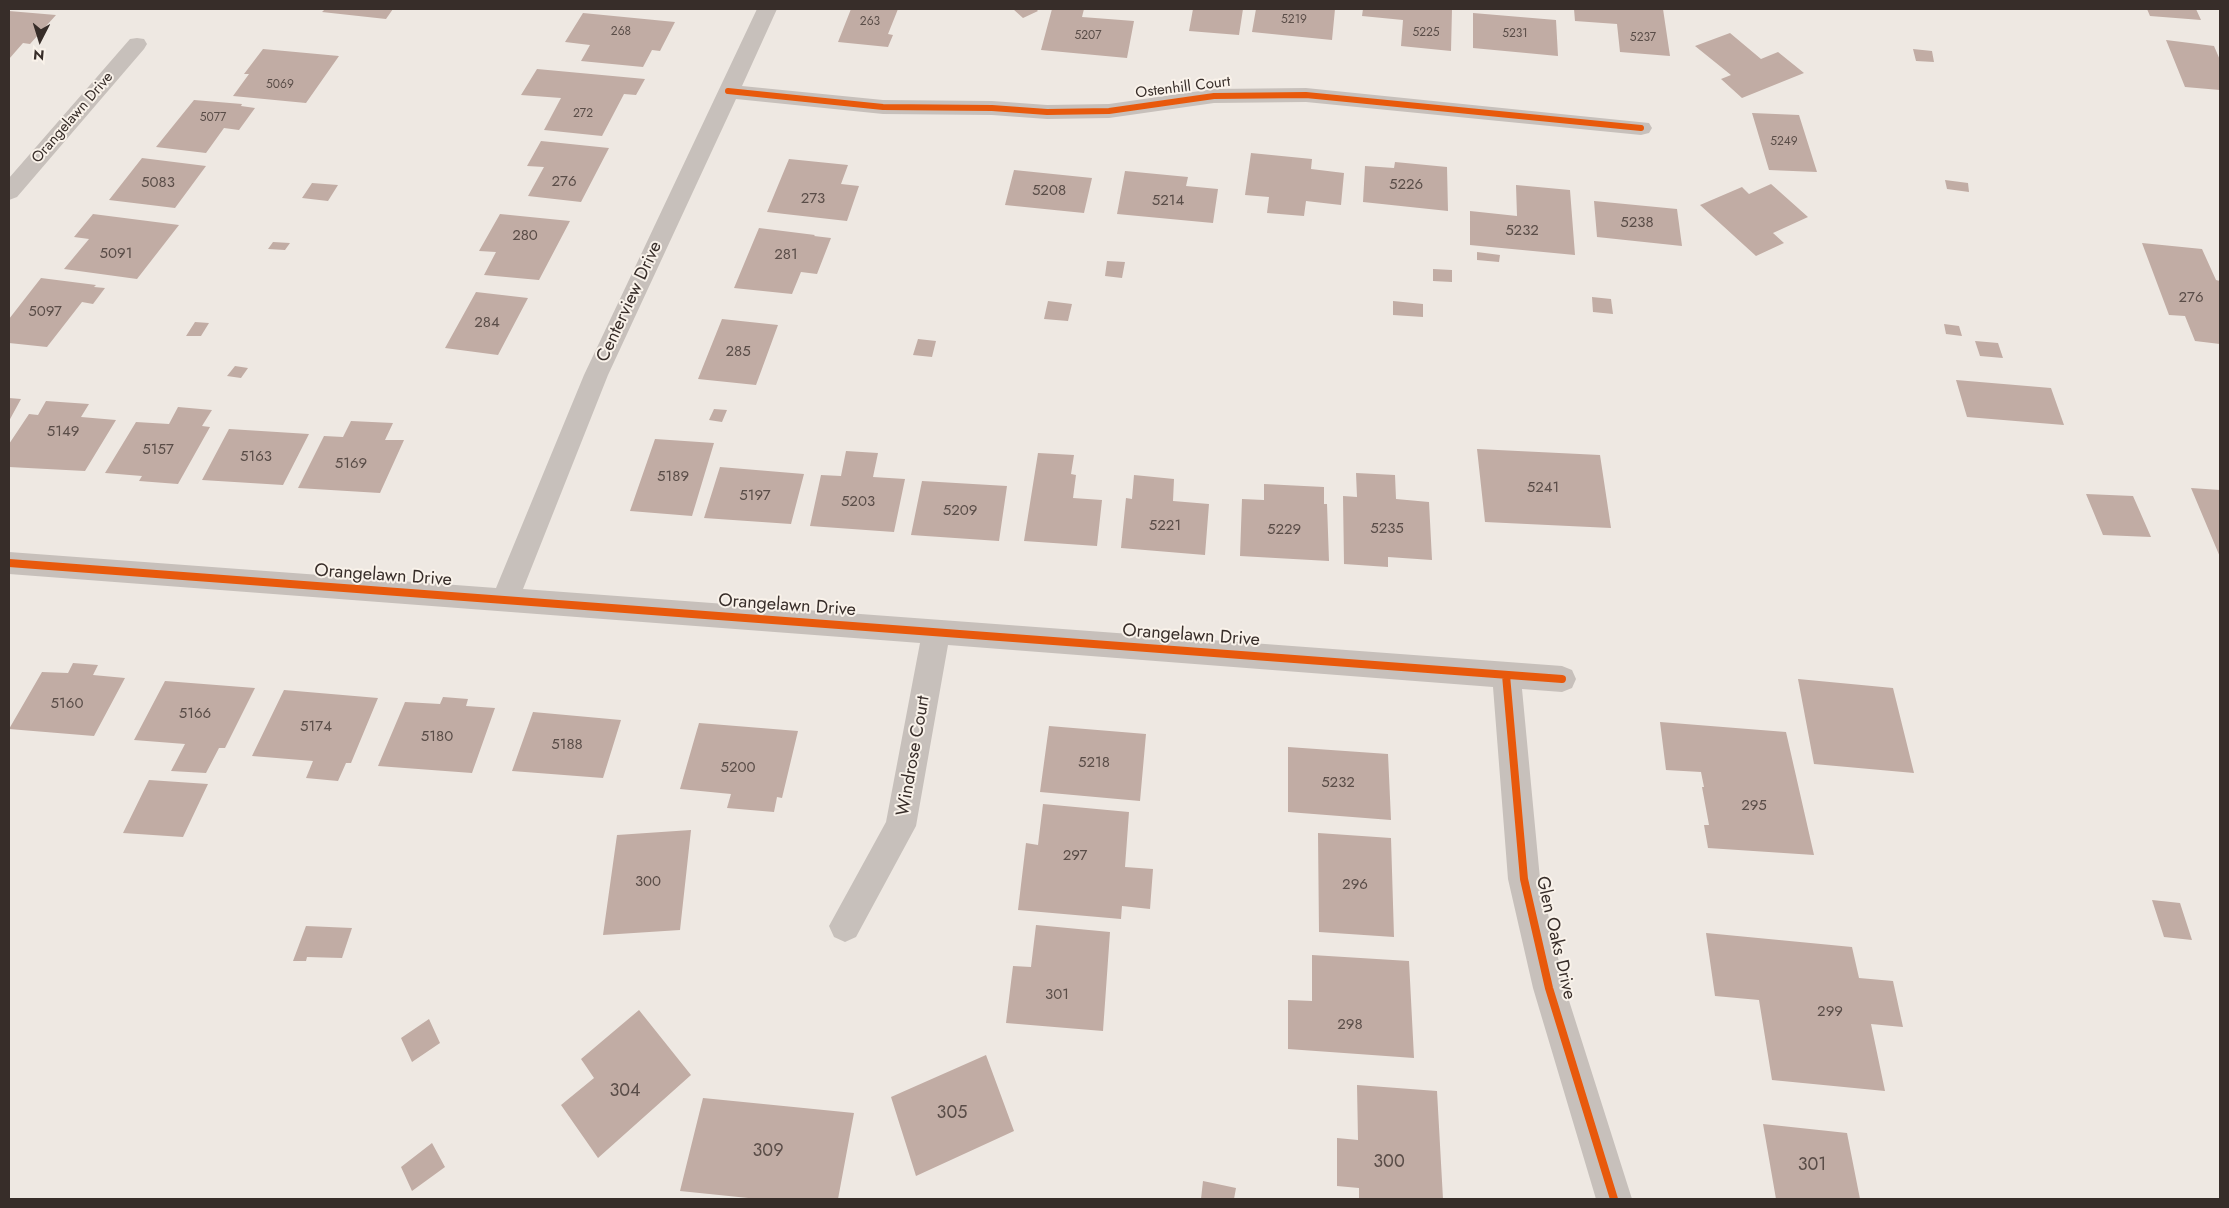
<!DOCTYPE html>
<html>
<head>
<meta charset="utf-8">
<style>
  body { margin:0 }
  #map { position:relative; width:2229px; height:1208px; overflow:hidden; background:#eee8e2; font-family:Jost,sans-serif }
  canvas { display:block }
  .frame { position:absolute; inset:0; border:10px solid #372d29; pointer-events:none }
  .north { position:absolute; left:15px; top:15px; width:50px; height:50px; -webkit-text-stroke:4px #f9f2ea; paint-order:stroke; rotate:185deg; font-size:14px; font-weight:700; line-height:20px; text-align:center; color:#372d29 }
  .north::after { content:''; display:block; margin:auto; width:18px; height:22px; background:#372d29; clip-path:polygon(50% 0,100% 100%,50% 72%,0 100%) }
</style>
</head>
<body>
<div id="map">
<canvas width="2229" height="1208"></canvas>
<div class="frame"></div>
<div class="north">N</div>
</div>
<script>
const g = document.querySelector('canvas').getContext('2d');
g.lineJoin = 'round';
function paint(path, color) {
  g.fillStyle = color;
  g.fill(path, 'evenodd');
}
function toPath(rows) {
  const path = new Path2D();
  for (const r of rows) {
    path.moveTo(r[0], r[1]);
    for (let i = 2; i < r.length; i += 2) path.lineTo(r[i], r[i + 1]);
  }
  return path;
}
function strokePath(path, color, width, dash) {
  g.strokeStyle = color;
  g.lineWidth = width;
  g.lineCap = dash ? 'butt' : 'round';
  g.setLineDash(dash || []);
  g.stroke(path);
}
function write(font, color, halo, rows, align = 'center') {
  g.font = font + ' Jost,sans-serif';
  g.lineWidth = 4;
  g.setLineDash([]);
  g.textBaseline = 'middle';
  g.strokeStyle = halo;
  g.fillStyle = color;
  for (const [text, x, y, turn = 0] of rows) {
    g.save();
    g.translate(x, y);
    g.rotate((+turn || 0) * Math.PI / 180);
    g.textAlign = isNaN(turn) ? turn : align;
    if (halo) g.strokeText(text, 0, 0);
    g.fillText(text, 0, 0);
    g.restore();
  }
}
const building = toPath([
  [325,9,393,9,386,19,322,12],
  [851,9,898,9,888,34,893,35,888,47,838,42],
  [1013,9,1036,9,1038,11,1023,18],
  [1052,9,1084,9,1082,17,1134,21,1127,58,1041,50],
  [1193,9,1243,9,1239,35,1189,31],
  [1256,9,1335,9,1332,40,1252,32],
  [1363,9,1452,9,1451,51,1401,46,1403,20,1362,16],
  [1574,9,1663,9,1670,56,1620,52,1617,24,1575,21],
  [2147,9,2196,9,2201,20,2150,16],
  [9,11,56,15,30,44,23,43,9,59],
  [583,13,675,22,660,51,652,50,643,67,581,61,590,45,565,42],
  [1473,13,1556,20,1558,56,1473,48],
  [1730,33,1761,59,1778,52,1804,73,1742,98,1721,79,1731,75,1695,46],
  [2166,40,2214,46,2220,60,2220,90,2185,87],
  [263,49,339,56,306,103,233,96,249,74,244,74],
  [1913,49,1932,51,1934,62,1916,61],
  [537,69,645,79,636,95,624,94,602,136,544,130,561,98,521,95],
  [194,100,242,104,241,106,255,108,239,130,224,128,206,153,156,147],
  [1752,113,1799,115,1817,172,1769,170],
  [541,141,609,148,581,202,528,196,544,167,527,166],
  [1251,153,1312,159,1311,169,1344,173,1341,205,1306,201,1304,216,1267,213,1269,197,1245,195],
  [142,158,206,166,175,208,109,200],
  [789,159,848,165,841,184,859,186,847,221,767,212],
  [1395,162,1447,167,1448,211,1363,202,1365,166,1394,168],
  [1014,170,1092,178,1084,213,1005,205],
  [1125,171,1188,177,1186,186,1218,189,1213,223,1117,214],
  [1945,180,1968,183,1969,192,1947,189],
  [312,183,338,185,328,201,302,198],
  [1771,184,1808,217,1773,233,1784,243,1756,256,1700,205,1742,187,1749,194],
  [1516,185,1570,190,1575,255,1470,245,1470,211,1517,216],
  [1594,201,1677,209,1682,246,1597,237],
  [93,214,179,225,137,279,64,269,89,239,74,237],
  [500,214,570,221,539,280,484,275,496,252,479,251],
  [759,228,815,235,814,236,831,238,817,274,801,272,792,294,734,288],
  [273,242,290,243,285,250,268,249],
  [2142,243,2202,249,2216,280,2220,281,2220,344,2195,341,2185,316,2169,315],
  [1477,252,1500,255,1499,262,1477,260],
  [1107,261,1125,262,1122,278,1105,276],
  [1433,269,1452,270,1452,282,1433,281],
  [41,278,96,285,94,287,105,288,93,304,82,302,47,347,9,343,9,319],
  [476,292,528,298,498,355,445,348],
  [1592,297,1611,299,1613,314,1593,312],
  [1048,301,1072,304,1068,321,1044,319],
  [1393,301,1423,304,1423,317,1393,315],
  [722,319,778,325,756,385,698,379],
  [195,322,209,323,201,336,186,336],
  [1944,324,1959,326,1962,336,1946,334],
  [918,339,936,341,932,357,913,355],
  [1975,341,1998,343,2003,358,1980,356],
  [235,366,248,368,241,378,227,376],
  [1956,380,2051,388,2064,425,1967,417],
  [9,398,21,399,9,421],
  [46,401,89,404,81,417,116,420,85,471,9,467,9,444,29,414,38,415],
  [178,407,212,410,202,426,210,427,178,484,139,481,142,476,105,473,136,422,169,424],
  [714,409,727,410,722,422,709,420],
  [351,421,393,423,385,440,404,440,380,493,298,488,324,436,343,437],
  [229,429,309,434,283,485,202,480],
  [655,439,714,443,692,516,630,511],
  [1477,449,1600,455,1611,528,1485,522],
  [846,451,878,453,873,477,905,479,894,532,810,526,821,475,841,476],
  [1038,453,1074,455,1071,474,1076,475,1073,498,1102,500,1097,546,1024,541],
  [720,467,804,474,791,524,704,518],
  [1356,473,1395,475,1396,499,1429,502,1432,560,1388,557,1388,567,1344,564,1343,496,1357,497],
  [1134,475,1174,479,1173,501,1209,504,1205,555,1121,548,1126,498,1132,499],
  [922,481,1007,486,999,541,911,535],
  [1264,484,1324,487,1324,504,1327,504,1329,561,1240,556,1242,499,1264,500],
  [2191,488,2220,490,2220,557],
  [2086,494,2133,496,2151,537,2103,535],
  [73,663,98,665,93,675,125,678,94,736,9,729,42,672,68,673],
  [1798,679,1893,688,1914,773,1814,764],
  [165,681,255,688,225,748,219,748,206,773,171,771,185,744,134,740],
  [284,690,378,698,351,763,346,763,338,781,306,778,313,761,252,756],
  [443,697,468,699,466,706,495,708,472,773,378,766,405,702,440,704],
  [533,712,621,720,603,778,512,771],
  [1660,722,1786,732,1814,855,1708,848,1704,825,1709,825,1702,787,1704,787,1701,772,1666,770],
  [699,723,798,731,782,798,777,797,774,812,727,808,731,794,680,789],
  [1049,726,1146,734,1140,801,1040,792],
  [1288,747,1388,754,1391,820,1288,812],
  [149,780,208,784,183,837,123,833],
  [1043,804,1129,812,1125,867,1153,869,1150,909,1122,906,1121,919,1018,910,1026,843,1038,845],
  [691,830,680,930,603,935,617,835],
  [1318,833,1391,838,1394,937,1319,932],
  [2152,900,2180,903,2192,940,2164,937],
  [1036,925,1110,932,1103,1031,1006,1023,1013,966,1031,967],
  [306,926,352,928,342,958,307,957,306,961,293,961],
  [1706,933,1852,947,1859,978,1893,981,1903,1027,1871,1024,1885,1091,1772,1080,1759,1000,1715,996],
  [1312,955,1409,961,1414,1058,1288,1049,1288,1000,1312,1001],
  [639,1010,691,1075,598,1158,561,1105,594,1078,581,1059],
  [429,1019,440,1043,412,1062,401,1038],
  [986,1055,1014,1131,916,1176,891,1097],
  [1357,1085,1437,1091,1443,1199,1359,1199,1359,1188,1337,1186,1337,1138,1358,1140],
  [703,1098,854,1113,838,1199,758,1199,680,1191],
  [1763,1124,1847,1133,1860,1199,1776,1199],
  [432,1143,445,1167,412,1191,401,1167],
  [1203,1181,1236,1188,1234,1199,1201,1199]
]);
const street = toPath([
  [757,9,777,9,742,86,883,100,992,101,1047,105,1109,104,1214,89,1306,88,1649,123,1652,128,1649,133,1641,135,1306,102,1214,103,1109,118,1047,119,992,115,883,114,736,99,608,375,523,589,1562,666,1572,670,1576,679,1572,688,1562,692,1522,689,1540,879,1565,988,1632,1199,1596,1199,1533,988,1508,879,1493,687,948,645,916,826,856,937,845,942,834,937,829,926,886,822,920,643,9,574,9,552,496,588,584,375,757,9],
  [137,38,144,39,147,44,144,49,17,197,9,200,9,178,130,39,137,38]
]);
const cyclewayFar1 = toPath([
  [728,91,883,107,992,108,1047,112,1109,111,1214,96,1306,95,1641,128]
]);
const cycleway = toPath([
  [9,563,1562,679],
  [1506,675,1524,879,1549,988,1614,1199]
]);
const farNumbernames = [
  ["5219",1294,20],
  ["263",870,22],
  ["268",621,32],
  ["5225",1426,33],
  ["5231",1515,34],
  ["5207",1088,36],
  ["5237",1643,38],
  ["5069",280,85],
  ["272",583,114],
  ["5077",213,118],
  ["5249",1784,142]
];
const farStreetnames = [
  ["Ostenhill Court",1183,88,-7],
  ["Orangelawn Drive",73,118,-49]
];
const numberNames = [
  ["276",564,182],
  ["5083",158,183],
  ["5226",1406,185],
  ["5208",1049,191],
  ["273",813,199],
  ["5214",1168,201],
  ["5238",1637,223],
  ["5232",1522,231],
  ["280",525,236],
  ["5091",116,254],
  ["281",786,255],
  ["276",2191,298],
  ["5097",45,312],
  ["284",487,323],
  ["285",738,352],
  ["5149",63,432],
  ["5157",158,450],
  ["5163",256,457],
  ["5169",351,464],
  ["5189",673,477],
  ["5241",1543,488],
  ["5197",755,496],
  ["5203",858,502],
  ["5209",960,511],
  ["5221",1165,526],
  ["5235",1387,529],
  ["5229",1284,530],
  ["5160",67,704],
  ["5166",195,714],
  ["5174",316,727],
  ["5180",437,737],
  ["5188",567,745],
  ["5218",1094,763],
  ["5200",738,768],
  ["5232",1338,783],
  ["295",1754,806],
  ["297",1075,856],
  ["300",648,882],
  ["296",1355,885],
  ["301",1057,995],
  ["299",1830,1012],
  ["298",1350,1025]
];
const streetNames = [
  ["Centerview Drive",630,302,-65],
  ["Orangelawn Drive",383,576,4],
  ["Orangelawn Drive",787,606,4],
  ["Orangelawn Drive",1191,636,4],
  ["Windrose Court",914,756,-80],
  ["Glen Oaks Drive",1555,938,77]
];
const nearNumbernames = [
  ["304",625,1092],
  ["305",952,1114],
  ["309",768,1152],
  ["300",1389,1163],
  ["301",1812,1166]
];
paint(building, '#c1aca4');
paint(street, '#c7c0bb');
strokePath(cyclewayFar1, '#e8590c', 6);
strokePath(cycleway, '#e8590c', 8);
write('12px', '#5a4d48', null, farNumbernames);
write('15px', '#372d29', '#f9f2ea', farStreetnames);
write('15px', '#5a4d48', null, numberNames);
write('18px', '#372d29', '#f9f2ea', streetNames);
write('18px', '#5a4d48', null, nearNumbernames);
</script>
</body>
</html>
